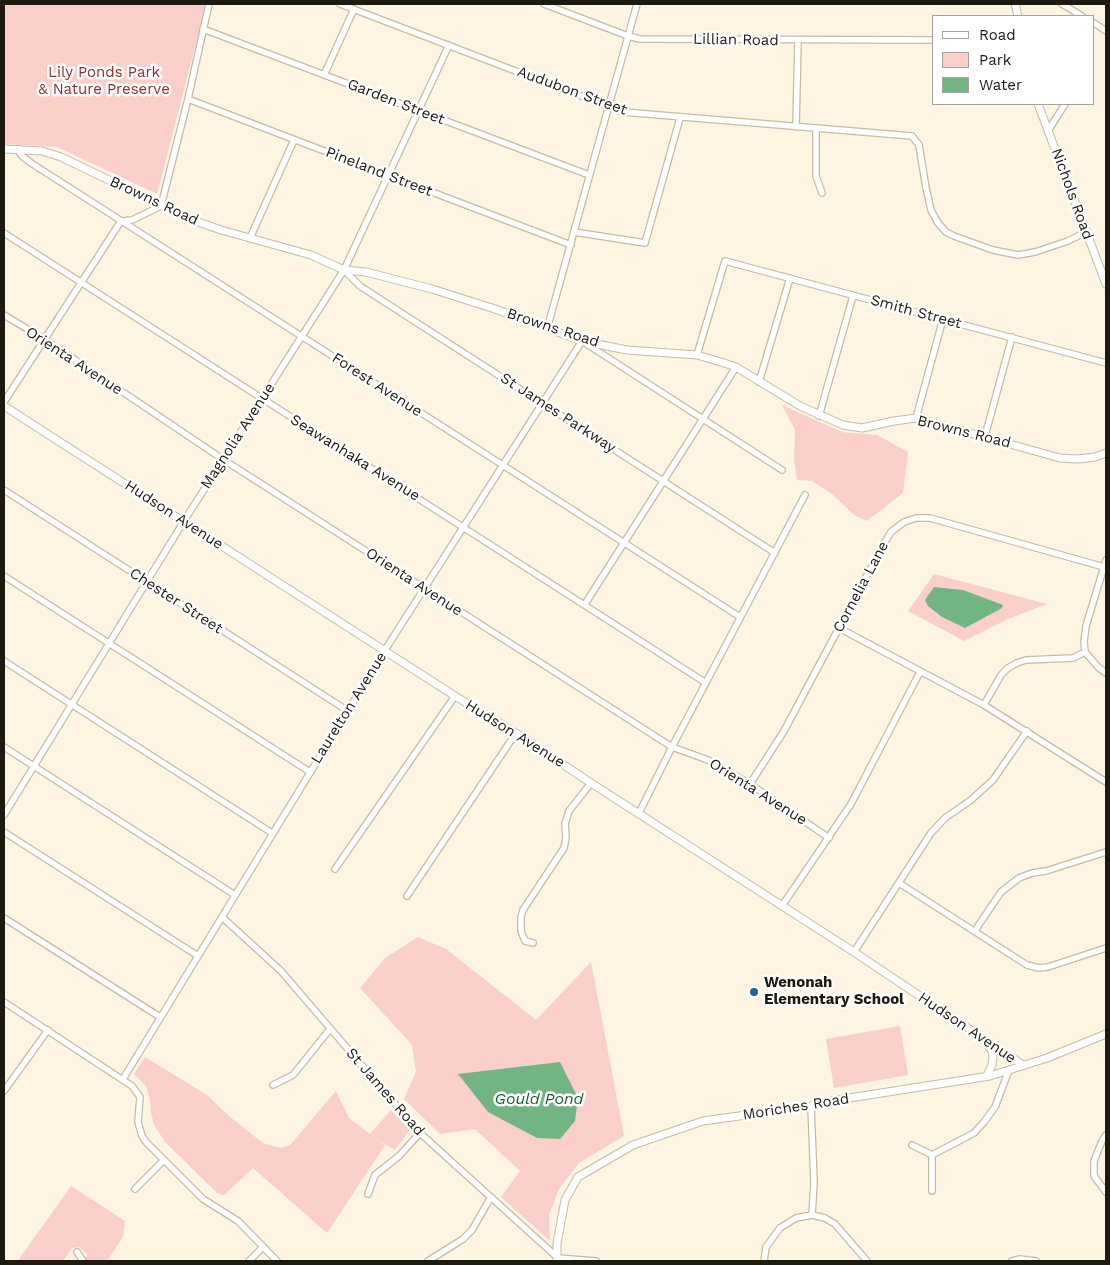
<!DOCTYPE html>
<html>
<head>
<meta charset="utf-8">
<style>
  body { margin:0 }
  #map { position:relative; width:1110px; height:1265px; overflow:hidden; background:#fdf5e1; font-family:"Work Sans",sans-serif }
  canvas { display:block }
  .frame { position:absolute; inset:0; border:5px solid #1d1a10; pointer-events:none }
  .legend { position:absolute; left:932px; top:15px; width:162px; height:90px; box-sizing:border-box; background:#fff; border:1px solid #a5a39f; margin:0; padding:6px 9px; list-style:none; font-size:15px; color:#1d1a10 }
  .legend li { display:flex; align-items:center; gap:10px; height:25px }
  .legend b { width:25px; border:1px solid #a5a39f }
</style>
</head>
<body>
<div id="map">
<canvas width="1110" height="1265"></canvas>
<div class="frame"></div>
<ul class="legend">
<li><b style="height:6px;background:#fff"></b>Road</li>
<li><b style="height:14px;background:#facfca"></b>Park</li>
<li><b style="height:14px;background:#72b484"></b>Water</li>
</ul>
</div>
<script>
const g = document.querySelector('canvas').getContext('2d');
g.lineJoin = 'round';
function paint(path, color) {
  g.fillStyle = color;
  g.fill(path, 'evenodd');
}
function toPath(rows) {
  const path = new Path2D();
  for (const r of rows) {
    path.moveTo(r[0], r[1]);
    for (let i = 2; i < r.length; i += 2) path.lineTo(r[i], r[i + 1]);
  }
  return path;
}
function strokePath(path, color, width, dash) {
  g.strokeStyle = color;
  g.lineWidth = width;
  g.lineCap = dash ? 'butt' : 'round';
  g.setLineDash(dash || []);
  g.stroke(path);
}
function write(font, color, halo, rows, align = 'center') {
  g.font = font + ' "Work Sans",sans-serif';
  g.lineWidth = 5;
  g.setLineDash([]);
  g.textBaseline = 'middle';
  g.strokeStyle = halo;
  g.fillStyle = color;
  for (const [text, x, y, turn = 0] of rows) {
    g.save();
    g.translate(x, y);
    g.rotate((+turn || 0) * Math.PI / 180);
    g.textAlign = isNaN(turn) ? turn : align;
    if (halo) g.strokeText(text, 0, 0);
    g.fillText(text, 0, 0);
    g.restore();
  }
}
const green = toPath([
  [4,4,206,4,157,194,57,147,4,144],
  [782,405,842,432,877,435,908,452,903,493,867,521,854,515,832,494,812,481,797,480,794,459,795,430],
  [934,574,1047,604,1008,619,964,641,908,611],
  [418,937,446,949,536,1020,591,962,624,1136,579,1163,559,1189,549,1215,550,1241,501,1197,520,1171,475,1129,440,1134,404,1099,416,1072,412,1045,360,988,385,958],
  [900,1026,908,1075,834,1088,826,1039],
  [145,1057,207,1095,230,1117,263,1143,281,1148,290,1145,336,1091,349,1118,370,1134,391,1110,410,1130,395,1150,376,1139,385,1145,327,1233,253,1168,224,1195,217,1193,165,1142,154,1125,151,1113,150,1101,146,1086,134,1074],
  [71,1186,125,1221,123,1237,107,1261,85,1261,87,1254,79,1247,72,1248,63,1261,20,1261,19,1259]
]);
const water = toPath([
  [934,587,963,590,1003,605,1002,608,965,628,942,617,928,606,925,600],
  [560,1062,578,1098,575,1121,560,1139,537,1138,488,1112,458,1074]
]);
const minor = toPath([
  [340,4,623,112,912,136,919,145,926,188,931,210,938,223,946,232,954,236,993,250,1018,255,1035,252,1068,241,1086,232],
  [544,4,628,36,640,39,934,40],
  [1062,4,1082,16],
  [1094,23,1106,31],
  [203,29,589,175],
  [324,75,354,9],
  [188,99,571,245],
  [796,127,798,41],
  [816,128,816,176,822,193],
  [1048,131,1065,104],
  [17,149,22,156,31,163,740,617],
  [574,232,645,243,680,118],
  [4,233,706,683],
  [250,238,294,140],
  [344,270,360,286,411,319,775,553],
  [4,315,44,339,224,460,672,747,708,760,750,784,829,838],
  [547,329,637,4],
  [697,355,725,261,1106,363],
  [759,382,790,278],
  [4,402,121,221,132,220,161,206,188,99,209,4],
  [819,416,853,296],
  [916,418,943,319],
  [985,436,1012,337],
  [4,490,348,711],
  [1106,560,1086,626,1084,641,1085,652,1098,667,1106,673],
  [4,576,310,772],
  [585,604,736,367],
  [839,628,984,705,1106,782],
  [4,661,272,833],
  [984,705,1001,675,1008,668,1017,663,1026,660,1073,658,1085,652],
  [4,747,235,895],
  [750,784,784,731,882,547,891,532,904,522,916,518,930,518,1104,567],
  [639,813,672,747,805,495],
  [4,815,184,521,344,270,449,45],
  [4,832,198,956],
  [335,869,455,696],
  [899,883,1027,965,1039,968,1048,967,1106,948],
  [407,896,516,733],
  [782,906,851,804,920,672],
  [222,917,281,971,420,1133,558,1258,596,1261],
  [4,918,160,1017],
  [976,931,978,926,1001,892,1019,878,1032,873,1046,871,1106,852],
  [533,943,525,941,521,931,521,917,523,910,564,848,566,838,565,824,569,811,591,783],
  [854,952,931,833,945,818,971,800,993,780,1027,731],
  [4,1002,132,1086,140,1097,138,1122,142,1136,146,1142,203,1199,238,1221,277,1261],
  [123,1079,385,650,582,341,782,470],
  [273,1085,293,1075,330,1029],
  [4,1091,48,1030],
  [811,1106,814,1182,812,1215],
  [1106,1135,1102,1141,1094,1161,1094,1176,1106,1192],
  [912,1145,932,1155,974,1133,984,1122,995,1107,1009,1070],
  [932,1155,932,1191],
  [135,1189,163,1161],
  [368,1194,375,1175,399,1156,420,1133],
  [77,1252,83,1261],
  [249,1261,263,1247],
  [428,1261,463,1239,472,1230,491,1197],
  [764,1261,766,1247,780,1228,796,1218,812,1215,825,1218,835,1224,867,1261],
  [1012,1261,1020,1259,1036,1261]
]);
const tertiary = toPath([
  [1015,4,1018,16],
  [1038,104,1106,284],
  [4,149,42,151,61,157,190,219,221,230,311,255,344,270,366,272,432,289,495,309,582,341,627,350,697,355,721,362,736,367,800,406,843,425,862,428,894,421,916,418,1060,458,1078,459,1095,457,1106,453],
  [4,406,455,696,516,733,591,783,854,952,1023,1065],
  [986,1044,992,1050,993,1057,992,1065,987,1076],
  [557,1261,557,1243,565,1200,578,1177,633,1145,703,1121,811,1106,830,1101,990,1076,1047,1058,1106,1034]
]);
const markers = [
  [754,992,5,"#1f6498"]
];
const streetNames = [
  ["Lillian Road",736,40,1],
  ["Audubon Street",572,91,20],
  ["Garden Street",396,102,21],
  ["Pineland Street",379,172,21],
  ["Nichols Road",1072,194,70],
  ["Browns Road",154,201,25],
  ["Smith Street",916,312,15],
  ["Browns Road",553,328,18],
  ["Orienta Avenue",74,361,33],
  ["Forest Avenue",377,385,33],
  ["St James Parkway",558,413,33],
  ["Browns Road",964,432,14],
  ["Magnolia Avenue",238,436,-57],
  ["Seawanhaka Avenue",355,458,32],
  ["Hudson Avenue",174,515,33],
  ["Orienta Avenue",414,582,33],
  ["Cornelia Lane",861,587,-62],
  ["Chester Street",176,601,33],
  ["Laurelton Avenue",349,708,-58],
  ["Hudson Avenue",515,734,32],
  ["Orienta Avenue",758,792,32],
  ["Hudson Avenue",967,1028,34],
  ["St James Road",385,1092,49],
  ["Moriches Road",796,1107,-9]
];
const parkNames = [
  ["Lily Ponds Park",104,73],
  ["& Nature Preserve",104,90]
];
const poiNames = [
  ["Wenonah",764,983],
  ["Elementary School",764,1000]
];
const waterNames = [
  ["Gould Pond",539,1099]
];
paint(green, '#facfca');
paint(water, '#72b484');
strokePath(minor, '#c5bba2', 8);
strokePath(tertiary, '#c5bba2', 9);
strokePath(minor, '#fff', 5.5);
strokePath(tertiary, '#fff', 7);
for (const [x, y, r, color] of markers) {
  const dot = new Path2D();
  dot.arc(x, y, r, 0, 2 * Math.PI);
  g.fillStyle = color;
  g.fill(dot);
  strokePath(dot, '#fff', 2);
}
write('15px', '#1d1a10', '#fff', streetNames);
write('15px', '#8c302c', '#fff', parkNames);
write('bold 15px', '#1d1a10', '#fff', poiNames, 'left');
write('italic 16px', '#165f32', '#fff', waterNames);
</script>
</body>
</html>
